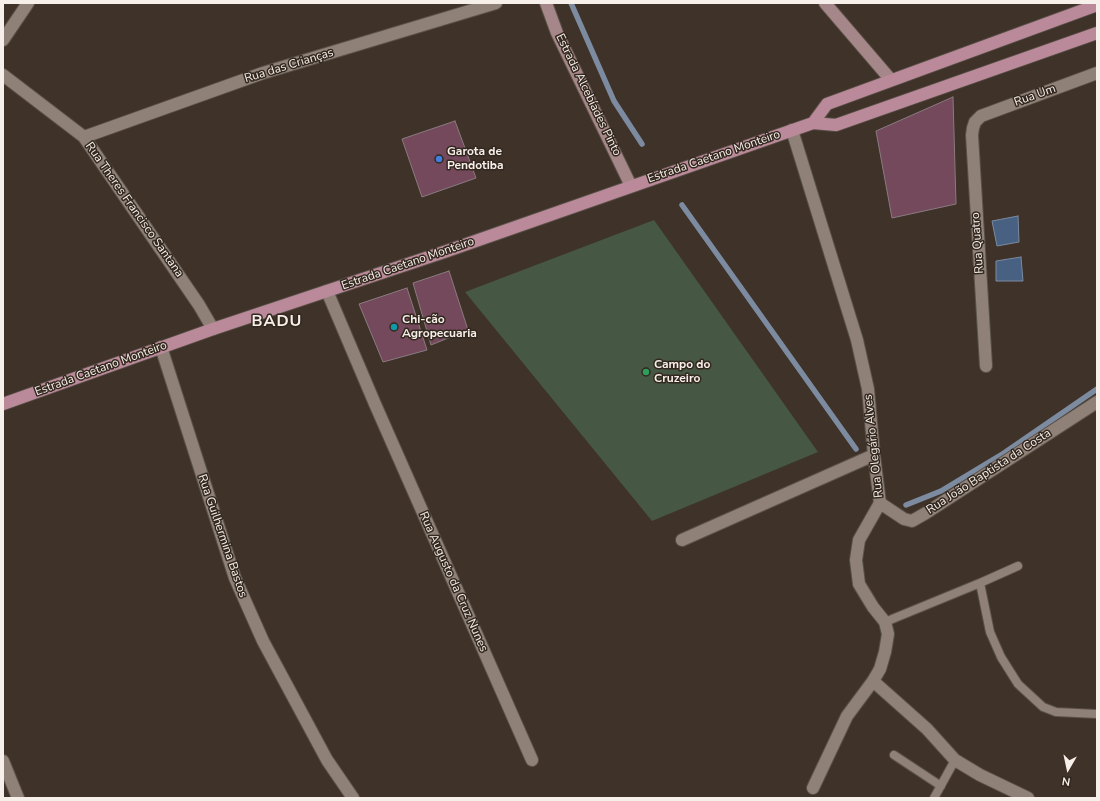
<!DOCTYPE html>
<html>
<head>
<meta charset="utf-8">
<style>
  body { margin:0 }
  #map { position:relative; width:1100px; height:801px; overflow:hidden; background:#3e3229; font-family:"Nunito Sans",sans-serif }
  canvas { display:block }
  .frame { position:absolute; inset:0; border:4px solid #f7efea; pointer-events:none }
  .north { position:absolute; left:1048px; top:749px; width:40px; height:40px; -webkit-text-stroke:3px #33281f; paint-order:stroke; rotate:189deg; font-size:11px; font-weight:700; line-height:16px; text-align:center; color:#f7efea }
  .north::after { content:''; display:block; margin:auto; width:14px; height:18px; background:#f7efea; clip-path:polygon(50% 0,100% 100%,50% 72%,0 100%) }
</style>
</head>
<body>
<div id="map">
<canvas width="1100" height="801"></canvas>
<div class="frame"></div>
<div class="north">N</div>
</div>
<script>
const g = document.querySelector('canvas').getContext('2d');
g.lineJoin = 'round';
function paint(path, color) {
  g.fillStyle = color;
  g.fill(path, 'evenodd');
}
function toPath(rows) {
  const path = new Path2D();
  for (const r of rows) {
    path.moveTo(r[0], r[1]);
    for (let i = 2; i < r.length; i += 2) path.lineTo(r[i], r[i + 1]);
  }
  return path;
}
function strokePath(path, color, width, dash) {
  g.strokeStyle = color;
  g.lineWidth = width;
  g.lineCap = dash ? 'butt' : 'round';
  g.setLineDash(dash || []);
  g.stroke(path);
}
function write(font, color, halo, rows, align = 'center') {
  g.font = font + ' "Nunito Sans",sans-serif';
  g.lineWidth = 3;
  g.setLineDash([]);
  g.textBaseline = 'middle';
  g.strokeStyle = halo;
  g.fillStyle = color;
  for (const [text, x, y, turn = 0] of rows) {
    g.save();
    g.translate(x, y);
    g.rotate((+turn || 0) * Math.PI / 180);
    g.textAlign = isNaN(turn) ? turn : align;
    if (halo) g.strokeText(text, 0, 0);
    g.fillText(text, 0, 0);
    g.restore();
  }
}
const green = toPath([
  [654,220,818,452,652,521,465,292]
]);
const water = toPath([
  [1018,216,1019,242,997,246,992,221,1018,216],
  [1021,257,1023,281,996,281,996,261,1021,257]
]);
const stream = toPath([
  [571,3,614,101,642,144],
  [682,205,856,449],
  [906,505,941,491,1004,453,1097,389]
]);
const building = toPath([
  [953,97,956,204,892,218,876,131,953,97],
  [455,121,476,178,422,197,402,139,455,121],
  [449,271,468,330,431,345,413,283,449,271],
  [407,288,427,350,383,362,359,304,407,288]
]);
const lane = toPath([
  [980,583,990,632,1001,657,1018,684,1043,707,1056,712,1097,714],
  [885,622,980,583,1018,566],
  [894,755,941,786],
  [934,798,955,760]
]);
const street = toPath([
  [3,40,28,3],
  [3,75,84,137,199,305,213,329],
  [792,130,857,340,868,389,874,455,880,503,859,540,856,560,859,584,873,607,885,622,888,634,885,652,880,669,873,681,847,716,813,788],
  [84,137,263,73,496,3],
  [327,291,375,404,532,760],
  [161,347,235,578,263,641,327,760,353,798],
  [986,366,972,135,973,128,975,122,981,116,1097,73],
  [880,503,904,519,912,521,926,513,1097,402],
  [682,540,874,455],
  [873,681,927,729,955,760,980,775,1028,798],
  [3,761,18,798]
]);
const secondary = toPath([
  [546,3,557,33,631,186],
  [825,3,891,80]
]);
const primary = toPath([
  [813,123,827,104,1097,5],
  [3,404,213,329,447,251,813,123,836,125,1097,33]
]);
const markers = [
  [439,159,4,"#3f7fe0"],
  [394,327,4,"#0f9aa8"],
  [646,372,4,"#2e9e5b"]
];
const streetNames = [
  ["Rua das Crianças",289,66,-17],
  ["Estrada Alcebíades Pinto",588,95,64],
  ["Rua Um",1035,96,-20],
  ["Estrada Caetano Monteiro",714,157,-19],
  ["Rua Theres Francisco Santana",134,210,55],
  ["Rua Quatro",978,243,-94],
  ["Estrada Caetano Monteiro",408,264,-19],
  ["Estrada Caetano Monteiro",101,369,-20],
  ["Rua Olegário Alves",874,446,-96],
  ["Rua João Baptista da Costa",989,472,-33],
  ["Rua Guilhermina Bastos",222,536,71],
  ["Rua Augusto da Cruz Nunes",453,582,66]
];
const poiNames = [
  ["Garota de",447,152],
  ["Pendotiba",447,166],
  ["Chi-cão",402,320],
  ["Agropecuaria",402,334],
  ["Campo do",654,365],
  ["Cruzeiro",654,379]
];
const districtNames = [
  ["BADU",277,322]
];
paint(green, '#465743');
paint(water, '#486081');
strokePath(water, '#7c8ba0', 1);
strokePath(stream, '#7c8ba0', 5.5);
paint(building, '#73495b');
strokePath(building, '#8b7b81', 1);
strokePath(lane, '#5b5149', 10);
strokePath(street, '#5b5149', 14);
strokePath(secondary, '#5b5149', 14);
strokePath(primary, '#5b5149', 14);
strokePath(lane, '#8f8177', 8);
strokePath(street, '#8f8177', 12);
strokePath(secondary, '#a58689', 12);
strokePath(primary, '#bb8a9a', 12);
for (const [x, y, r, color] of markers) {
  const dot = new Path2D();
  dot.arc(x, y, r, 0, 2 * Math.PI);
  g.fillStyle = color;
  g.fill(dot);
  strokePath(dot, '#33281f', 1.5);
}
write('12px', '#f7efea', '#33281f', streetNames);
write('bold 12px', '#f7efea', '#33281f', poiNames, 'left');
g.letterSpacing = '1px';
write('bold 16px', '#f7efea', '#33281f', districtNames);
g.letterSpacing = '0px';
</script>
</body>
</html>
